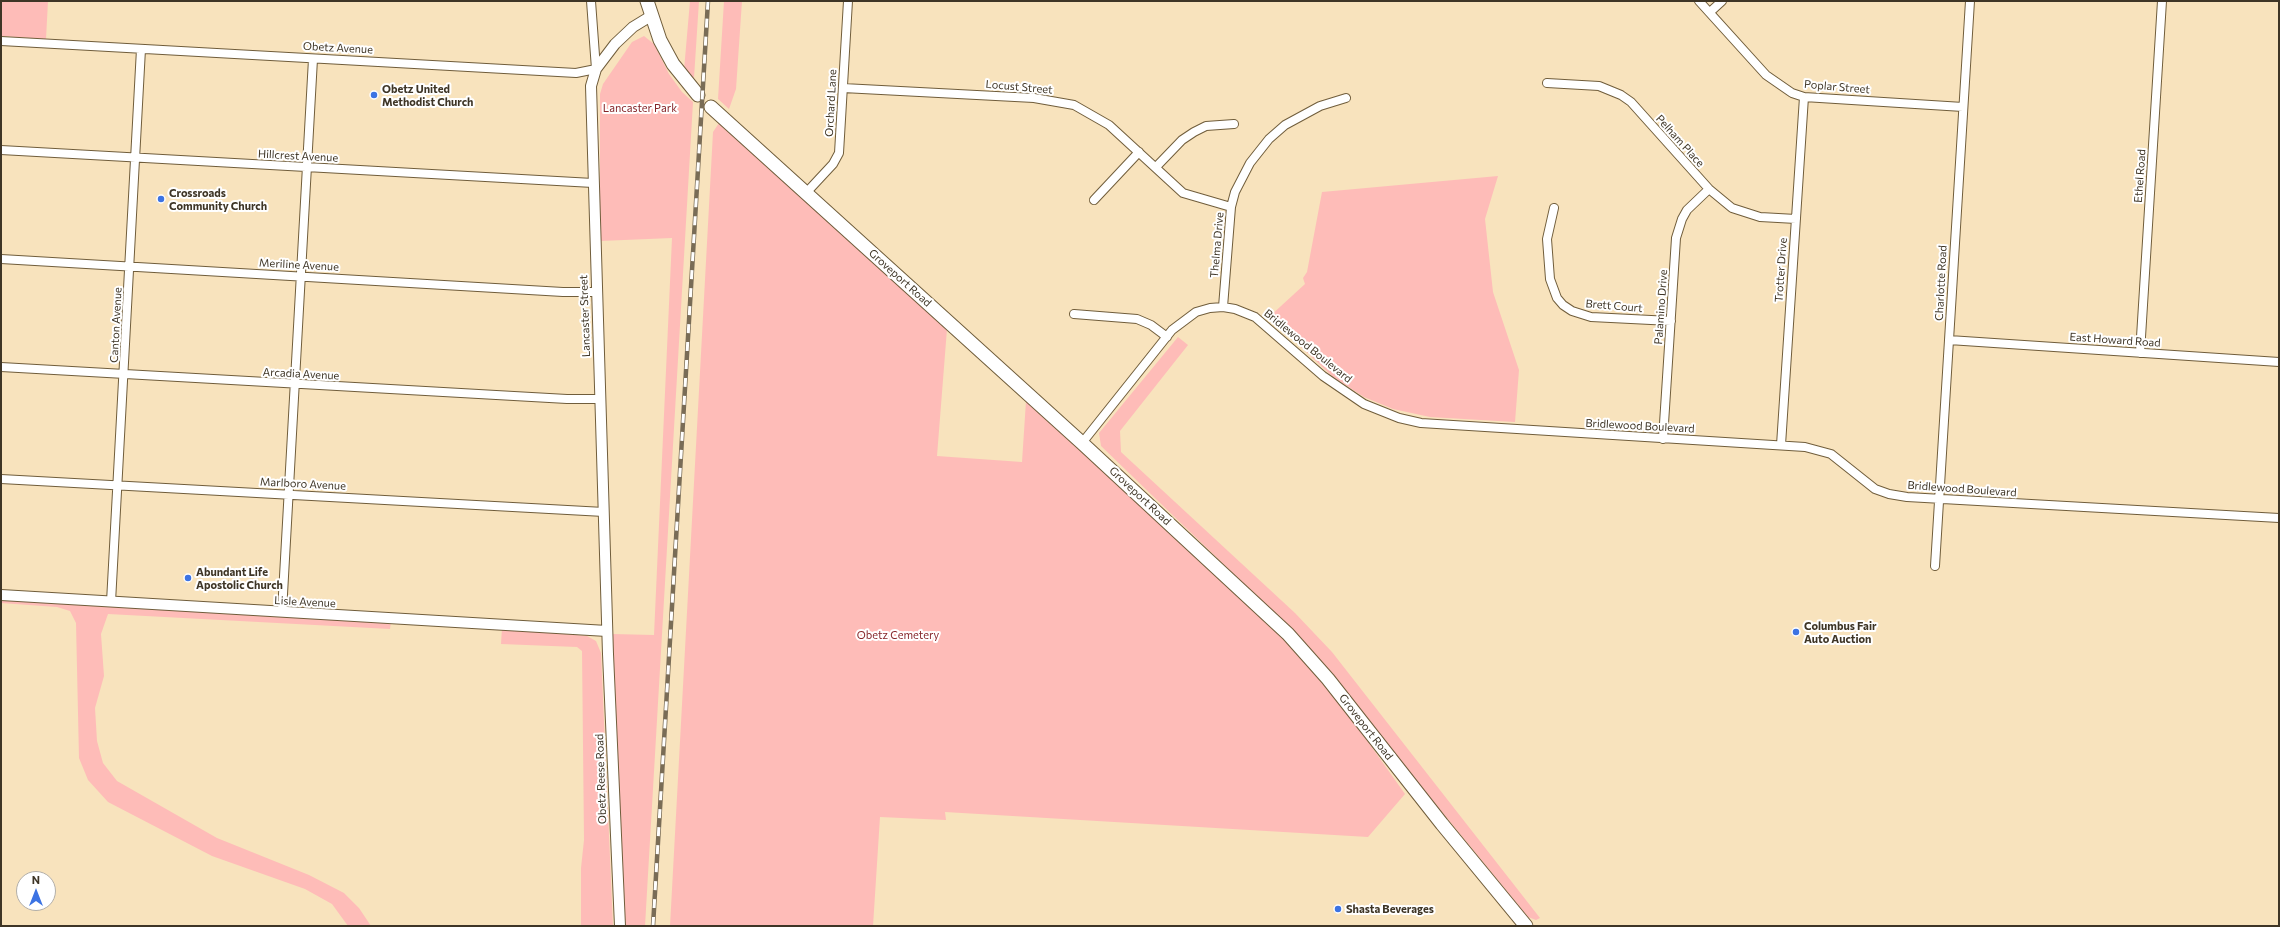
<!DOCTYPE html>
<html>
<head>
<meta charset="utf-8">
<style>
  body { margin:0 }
  #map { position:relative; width:2280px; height:927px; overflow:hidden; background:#f8e3bd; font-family:Commissioner,sans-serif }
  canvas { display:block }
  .frame { position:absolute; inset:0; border:2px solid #3e3526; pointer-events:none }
  .north { position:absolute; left:16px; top:871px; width:40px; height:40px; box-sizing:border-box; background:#fff; border:1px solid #b2aea8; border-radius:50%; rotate:0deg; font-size:11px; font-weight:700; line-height:16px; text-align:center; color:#3e3526 }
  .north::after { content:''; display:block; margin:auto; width:14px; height:18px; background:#3c73e3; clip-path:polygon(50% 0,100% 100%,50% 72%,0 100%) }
</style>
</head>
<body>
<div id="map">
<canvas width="2280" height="927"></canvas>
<div class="frame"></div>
<div class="north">N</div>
</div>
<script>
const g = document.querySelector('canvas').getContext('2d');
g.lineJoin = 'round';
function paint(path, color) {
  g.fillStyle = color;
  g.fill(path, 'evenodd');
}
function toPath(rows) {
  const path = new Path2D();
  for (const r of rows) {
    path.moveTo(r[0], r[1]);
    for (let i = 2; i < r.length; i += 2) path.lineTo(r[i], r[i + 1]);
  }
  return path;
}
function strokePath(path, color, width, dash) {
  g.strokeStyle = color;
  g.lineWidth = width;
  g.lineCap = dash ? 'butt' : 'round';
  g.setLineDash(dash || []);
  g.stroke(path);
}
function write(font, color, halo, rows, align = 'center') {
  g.font = font + ' Commissioner,sans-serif';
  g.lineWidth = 4;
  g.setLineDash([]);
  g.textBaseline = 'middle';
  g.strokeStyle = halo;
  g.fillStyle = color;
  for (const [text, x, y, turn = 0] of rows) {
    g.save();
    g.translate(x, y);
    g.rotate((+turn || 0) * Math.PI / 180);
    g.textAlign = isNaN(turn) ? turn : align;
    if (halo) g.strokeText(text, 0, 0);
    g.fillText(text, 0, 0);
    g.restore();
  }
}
const green = toPath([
  [1,1,48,1,46,39,1,36],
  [690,1,699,1,694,78,684,70],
  [724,1,742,1,736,89,729,109,718,99],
  [644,36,654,44,669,74,682,92,693,102,645,926,625,926,612,634,654,635,672,238,600,241,600,94,603,84,632,42],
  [719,123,947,329,937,456,1022,462,1026,401,1281,634,1337,698,1405,794,1368,837,945,812,946,820,880,817,873,926,670,926,713,132],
  [1498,176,1485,219,1493,292,1519,370,1515,422,1430,417,1393,409,1364,397,1333,377,1269,317,1305,284,1303,278,1307,272,1322,192],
  [1178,337,1188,345,1120,431,1121,452,1295,613,1332,652,1540,918,1536,920,1528,917,1297,635,1101,446,1099,433],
  [1,599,391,622,390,629,108,614,101,634,104,676,95,708,97,741,103,763,117,781,217,838,309,875,344,893,359,908,371,926,348,926,332,904,305,889,212,856,108,802,88,780,79,758,76,623,70,611,57,607,1,603],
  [502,628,587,636,596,641,601,653,613,926,581,926,581,868,584,840,582,651,577,647,501,644]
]);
const minor = toPath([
  [1699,1,1766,75,1792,93,1804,97,1963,107],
  [1710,12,1722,1],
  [1,41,576,73,596,69,591,1],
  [1547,83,1599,86,1621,95,1631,102,1709,189,1732,208,1760,217,1796,219],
  [843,88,1034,98,1074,105,1109,125,1183,193,1231,207],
  [1,150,593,183],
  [1156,167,1182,140,1194,132,1206,126,1234,124],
  [806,193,833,164,839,153,848,1],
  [1094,200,1139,152],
  [1554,208,1547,239,1550,279,1557,298,1563,305,1572,311,1591,317,1671,321],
  [1,259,563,292,596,292],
  [1223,307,1231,207,1235,192,1250,163,1269,139,1285,125,1320,106,1346,98],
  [1074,314,1137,319,1151,325,1167,337],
  [1949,340,2279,362],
  [2140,353,2162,1],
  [1,367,567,399,599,399],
  [1663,439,1676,238,1682,219,1687,210,1709,189],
  [1082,443,1172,330,1196,312,1210,308,1223,307,1235,309,1255,317,1323,376,1364,404,1399,418,1421,423,1805,447,1831,454,1875,489,1889,494,1907,497,2279,518],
  [1781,445,1804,97],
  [1,479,604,512],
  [1935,566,1970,1],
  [111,602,141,49],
  [282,612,313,59]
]);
const tertiary = toPath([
  [1,595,607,631],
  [620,926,608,654,591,86,596,69,615,44,633,27,651,16]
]);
const primary = toPath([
  [647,1,660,40,673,64,698,95],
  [711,107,1082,443,1288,634,1328,679,1442,824,1526,926]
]);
const rail = toPath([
  [653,926,708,1]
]);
const markers = [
  [374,95,4,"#3c73e3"],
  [161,199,4,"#3c73e3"],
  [188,578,4,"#3c73e3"],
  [1796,632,4,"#3c73e3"],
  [1338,909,4,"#3c73e3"]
];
const streetNames = [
  ["Obetz Avenue",338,48,3],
  ["Locust Street",1019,87,5],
  ["Poplar Street",1837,87,5],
  ["Orchard Lane",831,103,-87],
  ["Pelham Place",1680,141,48],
  ["Hillcrest Avenue",298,156,3],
  ["Ethel Road",2140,176,-86],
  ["Thelma Drive",1217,245,-85],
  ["Meriline Avenue",299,265,3],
  ["Trotter Drive",1781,270,-86],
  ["Groveport Road",900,278,42],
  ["Charlotte Road",1941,283,-87],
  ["Brett Court",1614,306,5],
  ["Palamino Drive",1661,307,-86],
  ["Lancaster Street",585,316,-92],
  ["Canton Avenue",116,325,-87],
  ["East Howard Road",2115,340,4],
  ["Bridlewood Boulevard",1308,346,39],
  ["Arcadia Avenue",301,374,3],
  ["Bridlewood Boulevard",1640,426,3],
  ["Marlboro Avenue",303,484,3],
  ["Bridlewood Boulevard",1962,489,4],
  ["Groveport Road",1140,496,43],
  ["Lisle Avenue",305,602,3],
  ["Groveport Road",1366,727,52],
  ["Obetz Reese Road",601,779,-92]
];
const poiNames = [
  ["Obetz United",382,89],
  ["Methodist Church",382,102],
  ["Crossroads",169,193],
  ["Community Church",169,206],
  ["Abundant Life",196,572],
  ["Apostolic Church",196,585],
  ["Columbus Fair",1804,626],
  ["Auto Auction",1804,639],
  ["Shasta Beverages",1346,909]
];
const parkNames = [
  ["Lancaster Park",640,108],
  ["Obetz Cemetery",898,635]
];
paint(green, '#febcb8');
strokePath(minor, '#705d3b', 10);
strokePath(tertiary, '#705d3b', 12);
strokePath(primary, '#705d3b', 15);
strokePath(minor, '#fff', 8);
strokePath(tertiary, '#fff', 10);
strokePath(primary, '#fff', 13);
strokePath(rail, '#796c56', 4.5);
strokePath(rail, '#fff', 3, [9]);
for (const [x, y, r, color] of markers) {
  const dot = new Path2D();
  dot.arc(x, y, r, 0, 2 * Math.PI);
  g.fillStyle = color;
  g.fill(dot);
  strokePath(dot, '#fff', 1.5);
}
write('11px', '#3e3526', '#fff', streetNames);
write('bold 11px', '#3e3526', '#fff', poiNames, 'left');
write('11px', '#852529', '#fff', parkNames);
</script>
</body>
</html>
